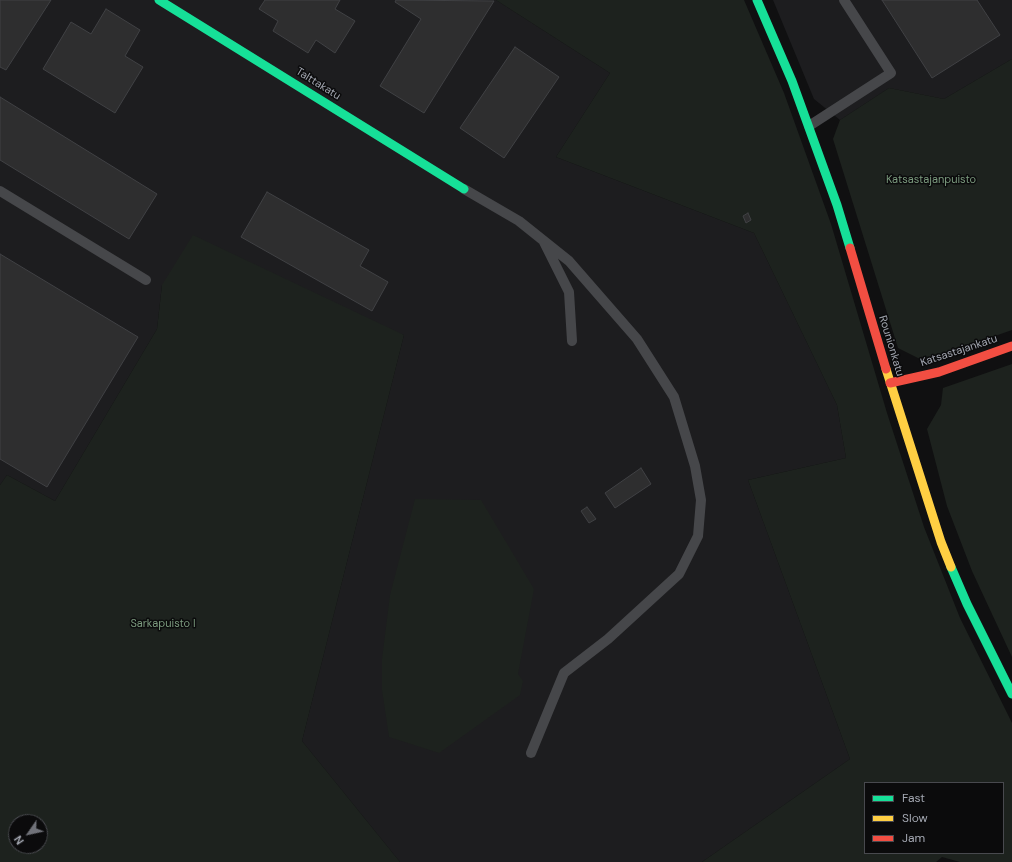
<!DOCTYPE html>
<html>
<head>
<meta charset="utf-8">
<style>
  body { margin:0 }
  #map { position:relative; width:1012px; height:862px; overflow:hidden; background:#101011; font-family:"DM Sans",sans-serif }
  canvas { display:block }
  .legend { position:absolute; left:864px; top:782px; width:140px; height:72px; box-sizing:border-box; background:#0b0b0c; border:1px solid #48494e; margin:0; padding:5px 7px; list-style:none; font-size:12px; color:#a3a7b1 }
  .legend li { display:flex; align-items:center; gap:8px; height:20px }
  .legend b { width:20px; border:1px solid #48494e }
  .north { position:absolute; left:8px; top:814px; width:40px; height:40px; box-sizing:border-box; background:#0b0b0c; border:1px solid #48494e; border-radius:50%; rotate:236deg; font-size:11px; font-weight:700; line-height:16px; text-align:center; color:#a3a7b1 }
  .north::after { content:''; display:block; margin:auto; width:14px; height:18px; background:#707279; clip-path:polygon(50% 0,100% 100%,50% 72%,0 100%) }
</style>
</head>
<body>
<div id="map">
<canvas width="1012" height="862"></canvas>
<ul class="legend">
<li><b style="height:5px;background:#16e098"></b>Fast</li>
<li><b style="height:5px;background:#ffcf43"></b>Slow</li>
<li><b style="height:5px;background:#f24e42"></b>Jam</li>
</ul>
<div class="north">N</div>
</div>
<script>
const g = document.querySelector('canvas').getContext('2d');
g.lineJoin = 'round';
function paint(path, color) {
  g.fillStyle = color;
  g.fill(path, 'evenodd');
}
function toPath(rows) {
  const path = new Path2D();
  for (const r of rows) {
    path.moveTo(r[0], r[1]);
    for (let i = 2; i < r.length; i += 2) path.lineTo(r[i], r[i + 1]);
  }
  return path;
}
function strokePath(path, color, width, dash) {
  g.strokeStyle = color;
  g.lineWidth = width;
  g.lineCap = dash ? 'butt' : 'round';
  g.setLineDash(dash || []);
  g.stroke(path);
}
function write(font, color, halo, rows, align = 'center') {
  g.font = font + ' "DM Sans",sans-serif';
  g.lineWidth = 3;
  g.setLineDash([]);
  g.textBaseline = 'middle';
  g.strokeStyle = halo;
  g.fillStyle = color;
  for (const [text, x, y, turn = 0] of rows) {
    g.save();
    g.translate(x, y);
    g.rotate((+turn || 0) * Math.PI / 180);
    g.textAlign = isNaN(turn) ? turn : align;
    if (halo) g.strokeText(text, 0, 0);
    g.fillText(text, 0, 0);
    g.restore();
  }
}
const built = toPath([
  [0,0,496,0,610,73,556,157,754,233,837,405,846,458,748,480,850,759,702,862,400,862,302,741,404,335,162,285,157,329,55,501,7,475,0,485],
  [773,0,1012,0,1012,59,944,99,889,88,840,120,814,99]
]);
const green = toPath([
  [496,0,744,0,784,93,831,224,887,413,924,527,960,618,1012,723,1012,862,960,862,942,857,936,862,702,862,850,759,748,480,846,458,837,405,754,233,556,157,610,73],
  [865,783,1003,783,1003,853,865,853],
  [1012,59,1012,330,924,361,898,348,833,139,840,120,889,88,944,99],
  [193,235,404,335,302,741,400,862,0,862,0,485,7,475,55,501,157,329,162,285],
  [16,822,40,822,40,846,16,846],
  [1012,364,1012,657,972,571,947,506,927,429,941,405,943,388],
  [415,499,481,500,534,589,518,674,523,681,520,695,439,753,389,737,382,690,382,659,390,595]
]);
const building = toPath([
  [0,0,51,0,6,70,0,67,0,0],
  [265,0,340,0,335,9,355,21,335,53,316,40,308,53,273,31,278,21,259,9,265,0],
  [396,0,494,1,424,113,380,86,421,19,395,2,396,0],
  [882,0,977,0,1000,35,932,78,882,0],
  [106,9,140,30,125,56,143,67,115,113,43,69,71,22,91,34,106,9],
  [515,47,559,77,504,158,460,128,515,47],
  [0,97,157,194,129,239,0,160,0,97],
  [267,192,369,250,360,266,388,282,372,311,241,237,267,192],
  [748,213,751,220,746,223,743,216,748,213],
  [0,254,138,337,47,487,0,459,0,254],
  [641,468,651,484,615,508,605,493,641,468],
  [587,507,596,519,589,523,581,511,587,507]
]);
const lane = toPath([
  [809,126,891,73,844,0],
  [464,189,519,221,569,261,637,339,674,397,695,466,701,500,698,536,679,574,608,639,564,673,531,753],
  [0,191,146,280],
  [544,242,569,292,572,341]
]);
const fast = toPath([
  [159,0,464,189],
  [757,0,792,81,837,205,850,248],
  [951,567,967,604,1012,694]
]);
const slow = toPath([
  [886,369,941,542,951,567]
]);
const jam = toPath([
  [850,248,886,369],
  [890,383,939,372,1012,346]
]);
const streetNames = [
  ["Talttakatu",318,84,32],
  ["Rounionkatu",891,346,73],
  ["Katsastajankatu",959,351,-18]
];
const parkNames = [
  ["Katsastajanpuisto",931,180],
  ["Sarkapuisto I",163,624]
];
paint(built, '#1d1d1f');
paint(green, '#1d221e');
paint(building, '#2e2e2f');
strokePath(building, '#404144', 1);
strokePath(lane, '#46474a', 10);
strokePath(fast, '#16e098', 9);
strokePath(slow, '#ffcf43', 9);
strokePath(jam, '#f24e42', 9);
write('11px', '#a3a7b1', '#0b0b0c', streetNames);
write('11px', '#7b9a7e', '#0b0b0c', parkNames);
</script>
</body>
</html>
